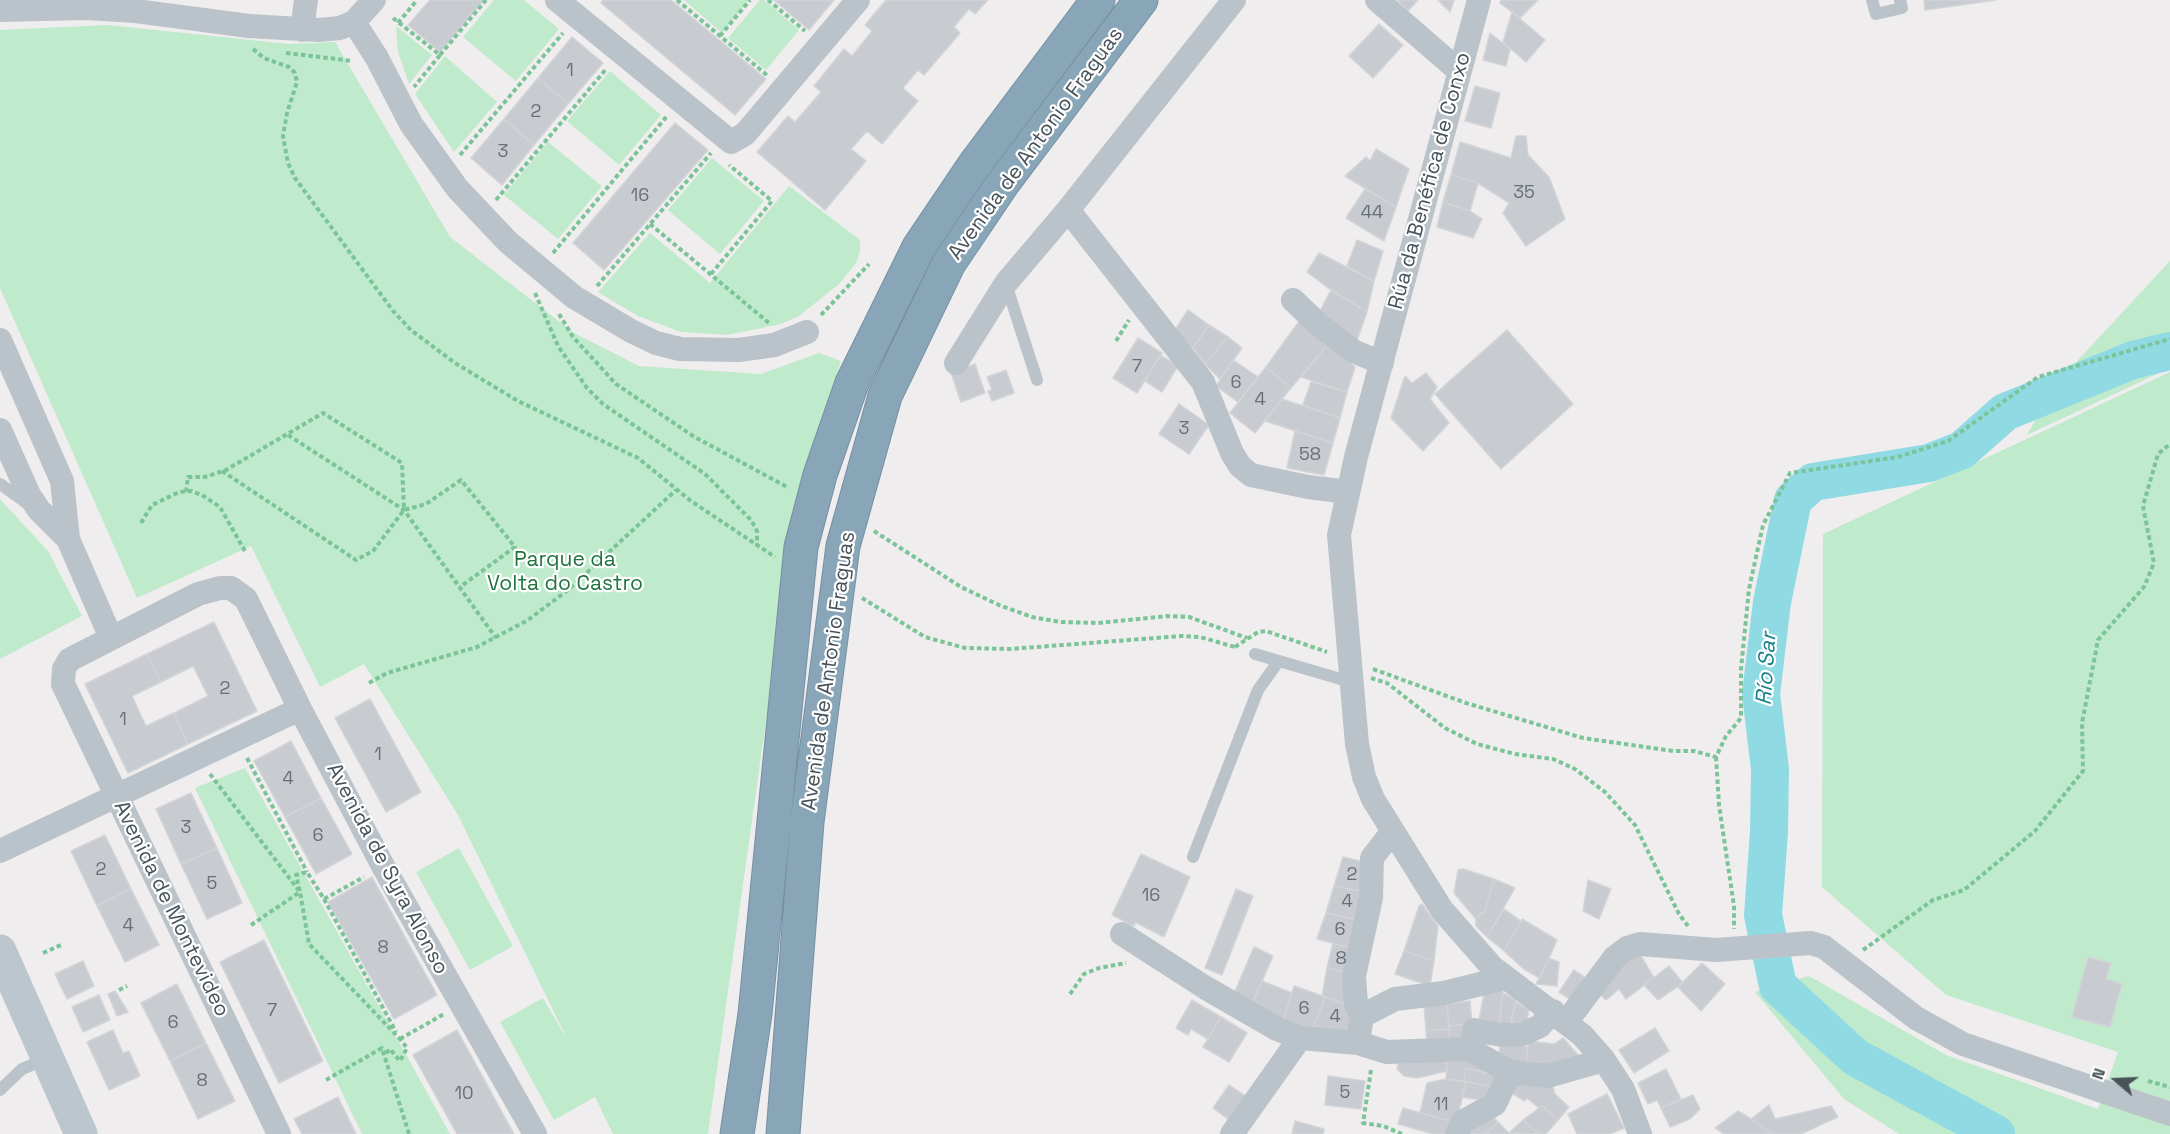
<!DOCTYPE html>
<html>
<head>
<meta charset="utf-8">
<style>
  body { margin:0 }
  #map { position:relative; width:2170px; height:1134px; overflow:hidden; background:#f0edee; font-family:"Space Grotesk",sans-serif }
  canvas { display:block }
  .north { position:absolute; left:2086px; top:1050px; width:60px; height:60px; -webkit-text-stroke:4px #fff; paint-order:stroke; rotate:289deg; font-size:16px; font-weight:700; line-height:24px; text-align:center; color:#475259 }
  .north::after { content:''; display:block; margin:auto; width:21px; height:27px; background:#475259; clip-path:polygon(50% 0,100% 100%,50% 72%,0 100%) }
</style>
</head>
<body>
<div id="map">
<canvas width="2170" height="1134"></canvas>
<div class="north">N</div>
</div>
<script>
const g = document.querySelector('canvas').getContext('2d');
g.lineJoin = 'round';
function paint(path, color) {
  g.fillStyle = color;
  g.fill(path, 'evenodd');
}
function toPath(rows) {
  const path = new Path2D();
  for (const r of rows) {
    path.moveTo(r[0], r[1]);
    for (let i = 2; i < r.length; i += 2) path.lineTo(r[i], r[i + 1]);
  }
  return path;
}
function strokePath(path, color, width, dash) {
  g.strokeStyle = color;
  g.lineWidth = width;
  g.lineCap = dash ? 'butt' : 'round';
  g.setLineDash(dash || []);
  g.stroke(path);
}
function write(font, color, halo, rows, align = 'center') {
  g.font = font + ' "Space Grotesk",sans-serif';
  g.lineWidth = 4.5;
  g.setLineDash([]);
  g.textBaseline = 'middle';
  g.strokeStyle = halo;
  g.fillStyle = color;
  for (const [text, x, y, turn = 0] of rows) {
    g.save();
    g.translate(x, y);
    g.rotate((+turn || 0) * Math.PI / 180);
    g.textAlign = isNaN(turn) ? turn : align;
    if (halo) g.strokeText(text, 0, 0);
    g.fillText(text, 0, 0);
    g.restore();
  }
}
const green = toPath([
  [494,0,524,0,559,29,516,81,463,37],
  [684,0,749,0,722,33],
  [760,0,764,0,799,30,766,70,728,38],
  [108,25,289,44,335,42,450,237,574,333,639,366,761,374,819,353,841,361,795,513,708,1134,613,1134,595,1097,554,1120,500,1022,543,998,569,1043,458,815,364,664,320,687,251,546,137,598,0,288,0,30],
  [396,26,432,55,409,84,398,52],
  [445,56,497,102,454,152,415,94],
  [610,71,661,115,619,165,567,121],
  [548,142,602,186,558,239,504,195],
  [712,158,764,201,720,254,668,210],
  [789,186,860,240,860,251,856,263,839,284,799,316,781,324,727,335,681,332,638,316,598,292,650,233,710,283],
  [2170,261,2170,368,2027,435,2055,385],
  [2170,372,2170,1134,1899,1134,1844,1099,1755,992,1809,976,1946,1055,2098,1109,2118,1052,1946,995,1822,887,1823,534],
  [0,499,48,551,82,616,0,659],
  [245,768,409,1060,450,1134,362,1134,195,788],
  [459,848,513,946,470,970,416,872]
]);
const river = toPath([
  [1996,1134,1855,1057,1778,986,1763,915,1769,832,1770,769,1761,694,1772,602,1793,500,1813,482,1929,463,1962,450,2005,412,2133,360,2170,351]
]);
const building = toPath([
  [430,0,484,0,440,52,408,25,430,0],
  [603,0,671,0,766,79,735,115,601,3,603,0],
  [774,0,834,0,809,30,774,0],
  [886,0,988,0,975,14,969,9,954,27,960,33,955,39,924,75,918,70,903,88,918,101,882,144,867,131,851,149,866,161,825,210,757,152,788,116,795,122,821,92,814,86,844,49,852,56,872,31,865,25,886,0],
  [1397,0,1418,0,1408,11,1397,0],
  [1438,0,1454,0,1450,12,1438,0],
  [1501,0,1538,0,1520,18,1500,3,1501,0],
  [1924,0,1996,0,1925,10,1924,0],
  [1512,12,1545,40,1526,62,1503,42,1512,12],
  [1379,24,1403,45,1373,78,1349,56,1379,24],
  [1490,33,1510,49,1506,66,1483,60,1490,33],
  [572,37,603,63,568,104,538,78,572,37],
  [538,78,568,104,534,145,504,119,538,78],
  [1475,86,1500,93,1491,128,1465,121,1475,86],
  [504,119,534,145,502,185,471,158,504,119],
  [675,123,708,150,604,270,573,243,675,123],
  [1516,136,1526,136,1528,155,1549,177,1565,219,1526,246,1503,213,1509,203,1478,183,1451,175,1460,142,1511,158,1516,136],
  [1376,149,1409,169,1396,207,1345,176,1366,157,1370,161,1376,149],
  [1451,175,1478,183,1470,211,1443,202,1451,175],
  [1365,189,1396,207,1384,241,1346,218,1365,189],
  [1443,202,1470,211,1482,219,1473,238,1437,227,1443,202],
  [1357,240,1383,251,1374,281,1347,266,1357,240],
  [1319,253,1374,281,1367,312,1331,290,1307,272,1319,253],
  [1331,290,1367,312,1356,343,1320,311,1331,290],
  [1188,310,1209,325,1193,348,1172,334,1188,310],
  [1300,320,1328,344,1291,388,1266,367,1300,320],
  [1209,325,1228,337,1205,364,1193,348,1209,325],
  [1507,330,1573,404,1501,469,1435,394,1507,330],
  [1228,337,1242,348,1220,379,1205,364,1228,337],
  [1138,338,1162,353,1137,393,1113,378,1138,338],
  [1328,344,1355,367,1347,392,1301,377,1328,344],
  [1160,355,1178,366,1162,392,1145,381,1160,355],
  [1233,360,1258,377,1238,402,1216,386,1233,360],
  [975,364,985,393,961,402,951,373,975,364],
  [1266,367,1291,388,1255,433,1230,413,1266,367],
  [1006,370,1014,393,992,401,988,391,992,390,987,377,1006,370],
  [1426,373,1437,387,1430,399,1449,423,1423,451,1391,418,1405,376,1412,383,1426,373],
  [1311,382,1347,392,1340,418,1303,405,1311,382],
  [1282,399,1340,418,1333,443,1265,421,1282,399],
  [1179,404,1209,425,1189,454,1159,434,1179,404],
  [1295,431,1333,443,1324,475,1287,468,1295,431],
  [214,622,257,711,188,744,174,713,208,696,193,666,161,682,147,654,214,622],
  [147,654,161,682,132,696,146,726,174,713,188,744,128,773,85,684,147,654],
  [370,699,421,792,386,812,335,718,370,699],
  [291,741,321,798,285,817,254,761,291,741],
  [191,793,217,848,181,864,156,809,191,793],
  [321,798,352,854,316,874,285,817,321,798],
  [105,835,131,889,97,906,71,851,105,835],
  [217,848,242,903,207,919,181,864,217,848],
  [1141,854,1190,877,1164,937,1135,922,1134,926,1112,915,1141,854],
  [1343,857,1368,863,1365,892,1334,886,1343,857],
  [1463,869,1494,879,1484,914,1482,912,1476,919,1454,893,1458,870,1463,869],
  [372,877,437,995,394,1019,328,902,372,877],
  [1494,879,1515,888,1487,937,1476,926,1476,919,1482,912,1484,914,1494,879],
  [1588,880,1611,889,1599,919,1583,911,1588,880],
  [1334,886,1365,892,1362,921,1326,913,1334,886],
  [131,889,159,945,125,962,97,906,131,889],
  [1236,889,1253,896,1222,975,1205,968,1236,889],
  [1422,904,1438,926,1434,961,1404,951,1419,906,1422,904],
  [1504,909,1521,921,1504,951,1487,937,1504,909],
  [1326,913,1362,921,1355,949,1317,939,1326,913],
  [1522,919,1557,940,1540,978,1525,970,1504,951,1522,919],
  [264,940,323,1061,279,1083,220,962,264,940],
  [1333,943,1355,949,1350,973,1327,968,1333,943],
  [1254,947,1273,956,1252,1004,1233,996,1254,947],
  [1404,951,1434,961,1430,986,1395,974,1404,951],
  [1640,954,1654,978,1626,999,1619,989,1606,1000,1597,992,1627,957,1640,954],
  [2088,957,2111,963,2106,979,2122,984,2110,1027,2072,1017,2088,957],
  [1549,958,1559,962,1557,986,1536,984,1549,958],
  [83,961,94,986,67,999,55,974,83,961],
  [1702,963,1725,984,1701,1011,1678,987,1702,963],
  [1669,966,1683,983,1658,1000,1644,985,1669,966],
  [1327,968,1350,973,1348,1005,1322,996,1327,968],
  [1574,970,1586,978,1576,1003,1559,992,1574,970],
  [1262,981,1292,993,1283,1021,1251,1007,1262,981],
  [177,984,206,1043,170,1061,141,1003,177,984],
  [1294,986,1325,997,1313,1030,1283,1021,1294,986],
  [1485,990,1503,990,1498,1030,1478,1024,1485,990],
  [115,991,128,1012,117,1016,108,994,115,991],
  [1503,993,1516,1000,1509,1028,1499,1026,1503,993],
  [99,995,110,1020,83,1032,72,1007,99,995],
  [1325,997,1348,1005,1355,1022,1347,1036,1313,1030,1325,997],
  [1192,1000,1221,1017,1208,1039,1191,1029,1188,1035,1176,1028,1192,1000],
  [1470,1001,1472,1024,1449,1026,1447,1004,1470,1001],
  [1516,1002,1529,1010,1526,1025,1511,1021,1516,1002],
  [1447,1004,1449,1029,1426,1031,1424,1005,1447,1004],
  [1221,1017,1247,1033,1229,1062,1203,1047,1221,1017],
  [1467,1024,1469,1044,1450,1045,1449,1026,1467,1024],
  [1655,1028,1669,1051,1634,1073,1619,1050,1655,1028],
  [1449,1029,1450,1045,1427,1047,1426,1031,1449,1029],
  [113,1030,123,1053,129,1051,140,1076,109,1090,87,1042,113,1030],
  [457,1030,514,1134,457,1134,413,1055,457,1030],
  [1563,1038,1580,1057,1525,1070,1529,1041,1554,1044,1563,1038],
  [1501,1040,1528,1047,1525,1070,1498,1061,1501,1040],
  [206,1043,235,1101,198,1119,170,1061,206,1043],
  [1448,1051,1447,1071,1417,1078,1404,1076,1397,1069,1399,1059,1448,1051],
  [1448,1051,1489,1062,1484,1072,1466,1068,1464,1081,1446,1079,1448,1051],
  [1466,1068,1497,1076,1494,1087,1464,1081,1466,1068],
  [1666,1069,1681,1099,1661,1108,1657,1100,1648,1104,1638,1083,1666,1069],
  [1517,1075,1551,1081,1555,1094,1569,1107,1558,1120,1542,1106,1539,1108,1527,1098,1525,1101,1511,1093,1517,1075],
  [1328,1076,1365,1081,1361,1109,1325,1105,1328,1076],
  [1446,1079,1466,1082,1457,1120,1442,1119,1420,1113,1427,1083,1446,1079],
  [1466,1082,1497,1087,1490,1102,1462,1097,1466,1082],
  [1229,1085,1250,1099,1233,1123,1213,1108,1229,1085],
  [1607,1094,1624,1128,1610,1134,1577,1134,1568,1114,1607,1094],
  [1693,1095,1700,1109,1690,1119,1670,1127,1661,1108,1693,1095],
  [338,1097,356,1134,302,1134,294,1119,338,1097],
  [1769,1105,1775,1119,1831,1106,1838,1117,1801,1134,1772,1134,1751,1119,1769,1105],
  [1542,1106,1558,1120,1546,1134,1538,1134,1523,1120,1542,1106],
  [1403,1108,1442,1119,1457,1120,1455,1134,1433,1134,1398,1124,1403,1108],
  [1738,1111,1751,1119,1772,1134,1724,1134,1715,1128,1738,1111],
  [1489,1112,1498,1122,1486,1134,1464,1134,1489,1112],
  [1523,1120,1538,1134,1509,1133,1523,1120],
  [1295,1121,1324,1129,1323,1134,1292,1134,1295,1121],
  [1498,1122,1510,1134,1486,1134,1498,1122]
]);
const path = toPath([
  [677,0,768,76],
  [768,0,805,31],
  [393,18,440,55,414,87],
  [398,23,417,0],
  [720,36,750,0],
  [253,49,264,58,289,67,295,73,297,82,287,113,283,136,288,163,295,178,393,311,411,330,455,363,518,401,638,458,691,501,775,557],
  [286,53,353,61],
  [440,55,486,0],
  [460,155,563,33],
  [496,200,607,68],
  [650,224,769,323],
  [553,253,667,116],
  [711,274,772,201,729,165],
  [597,286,711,153],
  [535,293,558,346,587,388,603,404,705,474,751,520,757,531,757,546],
  [559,314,573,337,616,384,693,436,789,488],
  [821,315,869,264],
  [1116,341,1129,320],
  [288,435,404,510,496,638],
  [222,471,356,560,373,551,404,510,426,504,461,480,515,547,460,587],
  [186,492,188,477,205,477,226,470,323,413,402,463,404,510],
  [141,523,152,505,179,492,191,491,202,495,220,507,246,553],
  [874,531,961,587,999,605,1032,617,1061,622,1098,623,1167,616,1189,617,1247,638],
  [862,598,925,637,965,648,1010,649,1182,636,1200,637,1235,647],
  [1235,647,1258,632,1266,631,1327,652],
  [1373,669,1466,703,1583,738,1673,751,1694,751,1716,757,1726,736,1741,718,1741,669,1749,589,1763,525,1790,473,1898,457,1948,441,2038,377,2170,339],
  [1371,678,1387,683,1445,728,1477,744,1515,754,1553,759,1575,769,1605,792,1635,825,1679,914,1688,926],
  [369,683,387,673,477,647,528,620,568,590,676,490],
  [1716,757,1719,805,1734,906,1734,929],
  [247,758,307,872],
  [210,774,300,892,309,944,400,1039],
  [324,899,396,1032],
  [251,925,300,892,296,875,307,872,324,899,364,877],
  [1863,950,1933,900,1964,890,2035,831,2083,771,2082,723,2098,640,2144,587,2154,563,2143,506,2158,454,2170,444],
  [43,953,61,945],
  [119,990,127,986],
  [1070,994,1084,974,1099,968,1126,963],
  [400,1039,444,1014],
  [386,1053,390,1049,400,1061,407,1048,400,1039],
  [1371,1070,1363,1123,1383,1126,1402,1134],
  [326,1080,382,1048,409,1134],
  [2148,1081,2170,1087]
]);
const lane = toPath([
  [1872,0,1876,14,1902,8,1900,0],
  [1006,284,1037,380],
  [0,484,31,506],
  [1255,654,1351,682],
  [1193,857,1258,690,1278,662],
  [0,1090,22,1069,46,1059]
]);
const street = toPath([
  [557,0,731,142,745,134,858,0],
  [1377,0,1459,71],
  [1479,0,1356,457,1339,535,1357,744,1364,777,1373,799,1442,910,1492,967,1582,1035,1604,1060,1623,1089,1640,1134],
  [0,10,85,8,136,11,249,26,319,30,340,28,354,22,374,0],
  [354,22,377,58,411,124,457,188,508,242,574,297,631,331,656,343,680,349,739,350,774,345,807,332],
  [302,30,306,0],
  [1068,210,1203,382,1232,453,1240,466,1251,475,1308,487,1348,492],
  [1293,300,1318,324,1353,351,1382,363],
  [0,340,62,481,68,539,111,638],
  [956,363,1006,283,1068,210,1234,0],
  [0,430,29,495,39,510,68,539],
  [0,851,300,709],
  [1122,934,1206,988,1277,1029,1300,1038,1358,1043,1362,1016],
  [1362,1016,1356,1004,1354,976,1371,898,1372,858,1392,832],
  [1362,1016,1395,999,1444,993,1505,978],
  [1567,1021,1615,957,1627,948,1640,944,1716,950,1811,943,1824,947,1916,1018,1963,1044,2170,1114],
  [1358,1043,1387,1052,1469,1049,1510,1072,1548,1076,1604,1060],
  [1472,1051,1474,1030,1502,1035,1523,1034,1540,1026,1553,1011],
  [279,1134,63,684,64,669,69,660,198,594,220,588,231,588,246,599,300,709,383,866,535,1134],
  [1232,1134,1300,1038],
  [1457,1134,1462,1122,1495,1104,1510,1072]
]);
const secondary = toPath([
  [0,951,81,1134]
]);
const highway = toPath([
  [737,1134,755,1014,801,547,820,475,852,383,919,247,975,164,1098,0],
  [783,1134,807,822,843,546,885,396,949,263,1003,183,1141,0]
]);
const numberNames = [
  ["1",570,71],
  ["2",536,112],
  ["3",503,152],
  ["35",1524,193],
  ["16",640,196],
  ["44",1372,213],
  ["7",1137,367],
  ["6",1236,383],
  ["4",1260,400],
  ["3",1184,429],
  ["58",1310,455],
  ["2",225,689],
  ["1",123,720],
  ["1",378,755],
  ["4",288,779],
  ["3",186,828],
  ["6",318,836],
  ["2",101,870],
  ["2",1352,875],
  ["5",212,884],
  ["16",1151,896],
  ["4",1347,902],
  ["4",128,926],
  ["6",1340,930],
  ["8",383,948],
  ["8",1341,959],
  ["6",1304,1009],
  ["7",272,1011],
  ["4",1335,1017],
  ["6",173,1023],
  ["8",202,1081],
  ["5",1345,1093],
  ["10",464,1094],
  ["11",1441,1105]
];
const streetNames = [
  ["Avenida de Antonio Fraguas",1036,144,-54],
  ["Rúa da Benéfica de Conxo",1430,181,-75],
  ["Avenida de Antonio Fraguas",829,671,-82],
  ["Avenida de Syra Alonso",387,869,62],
  ["Avenida de Montevideo",171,909,64]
];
const parkNames = [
  ["Parque da",565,560],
  ["Volta do Castro",565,584]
];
const waterNames = [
  ["Río Sar",1767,669,-86]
];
paint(green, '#bfeacb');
strokePath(river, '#90dbe3', 38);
paint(building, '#c8cbd0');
strokePath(building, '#d2d4d8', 1.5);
strokePath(highway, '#7590a3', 35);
strokePath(path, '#7bc498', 4, [4.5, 3]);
strokePath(lane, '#bac3c9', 12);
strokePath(street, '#bac3c9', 24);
strokePath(secondary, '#bbc6ce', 33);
strokePath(highway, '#89a5b8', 33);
write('18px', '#677077', null, numberNames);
write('21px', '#475259', '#fff', streetNames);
write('21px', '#1f7340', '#fff', parkNames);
write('italic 22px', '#18818c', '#fff', waterNames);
</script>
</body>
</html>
